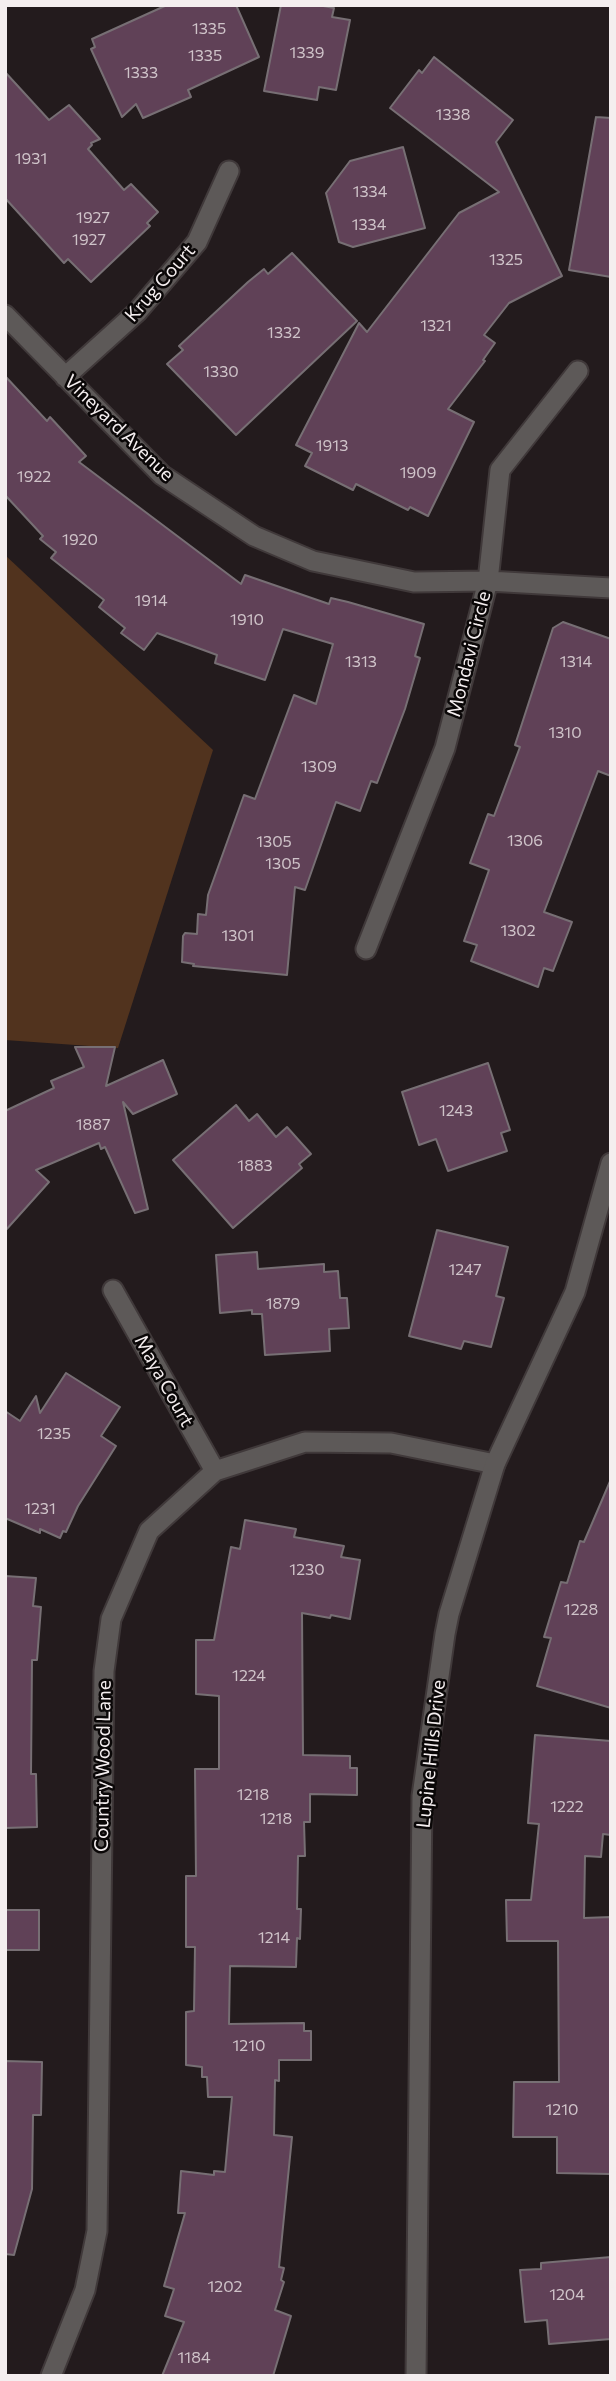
<!DOCTYPE html>
<html>
<head>
<meta charset="utf-8">
<style>
  body { margin:0 }
  #map { position:relative; width:616px; height:2381px; overflow:hidden; background:#231b1d; font-family:Commissioner,sans-serif }
  canvas { display:block }
  .frame { position:absolute; inset:0; border:7px solid #f4eeef; pointer-events:none }
</style>
</head>
<body>
<div id="map">
<canvas width="616" height="2381"></canvas>
<div class="frame"></div>
</div>
<script>
const g = document.querySelector('canvas').getContext('2d');
g.lineJoin = 'round';
function paint(path, color) {
  g.fillStyle = color;
  g.fill(path, 'evenodd');
}
function toPath(rows) {
  const path = new Path2D();
  for (const r of rows) {
    path.moveTo(r[0], r[1]);
    for (let i = 2; i < r.length; i += 2) path.lineTo(r[i], r[i + 1]);
  }
  return path;
}
function strokePath(path, color, width, dash) {
  g.strokeStyle = color;
  g.lineWidth = width;
  g.lineCap = dash ? 'butt' : 'round';
  g.setLineDash(dash || []);
  g.stroke(path);
}
function write(font, color, halo, rows, align = 'center') {
  g.font = font + ' Commissioner,sans-serif';
  g.lineWidth = 5;
  g.setLineDash([]);
  g.textBaseline = 'middle';
  g.strokeStyle = halo;
  g.fillStyle = color;
  for (const [text, x, y, turn = 0] of rows) {
    g.save();
    g.translate(x, y);
    g.rotate((+turn || 0) * Math.PI / 180);
    g.textAlign = isNaN(turn) ? turn : align;
    if (halo) g.strokeText(text, 0, 0);
    g.fillText(text, 0, 0);
    g.restore();
  }
}
const green = toPath([
  [5,555,213,750,118,1048,5,1040]
]);
const building = toPath([
  [167,5,236,5,259,57,188,90,191,97,143,118,136,104,122,117,91,49,95,47,92,39,167,5],
  [281,5,318,5,334,8,332,17,350,20,336,90,319,87,317,100,264,91,281,5],
  [434,57,513,120,496,142,562,276,509,303,484,335,495,343,483,360,485,361,448,409,474,422,428,516,410,507,408,510,356,484,353,490,305,466,312,453,296,445,359,323,367,332,459,213,499,192,390,108,419,70,422,73,434,57],
  [5,72,49,120,69,105,100,139,91,143,92,145,88,149,124,190,131,184,158,212,147,223,150,226,91,282,68,259,64,263,5,198,5,72],
  [596,117,611,118,611,277,569,270,596,117],
  [403,147,425,228,353,247,339,242,326,193,350,161,403,147],
  [292,253,357,321,236,435,167,364,183,350,179,346,248,282,264,269,268,274,292,253],
  [5,376,47,421,50,417,86,456,79,462,241,584,245,575,329,604,331,598,348,602,424,624,415,656,420,658,405,709,377,783,371,781,360,811,336,802,305,890,295,887,287,975,193,966,194,964,182,962,183,936,185,933,197,934,198,914,206,915,208,895,244,795,255,799,294,695,316,704,333,644,283,629,265,680,215,663,217,655,157,633,144,650,121,633,125,628,99,607,104,600,51,558,56,552,40,539,43,536,5,495,5,376],
  [563,622,611,639,611,776,598,771,544,912,572,922,553,971,544,968,538,987,471,961,477,945,464,941,489,870,470,863,488,814,494,816,520,747,515,745,553,628,563,622],
  [75,1047,115,1047,106,1086,163,1060,177,1094,133,1114,123,1102,148,1209,135,1213,105,1147,101,1149,99,1143,36,1170,49,1182,5,1231,5,1111,54,1088,51,1081,84,1067,75,1047],
  [488,1063,510,1130,501,1133,507,1151,448,1171,436,1139,419,1145,402,1092,488,1063],
  [236,1105,249,1121,257,1114,276,1137,287,1127,311,1154,299,1164,302,1168,233,1228,173,1160,236,1105],
  [437,1230,508,1247,496,1296,504,1298,491,1347,464,1341,461,1349,409,1336,437,1230],
  [257,1252,258,1269,324,1264,324,1272,338,1271,340,1298,347,1298,349,1328,329,1329,330,1351,265,1355,262,1314,252,1314,252,1310,220,1313,216,1255,257,1252],
  [66,1373,120,1407,101,1436,116,1446,78,1506,66,1532,63,1531,60,1538,40,1529,40,1533,5,1518,5,1411,20,1421,36,1396,40,1413,66,1373],
  [611,1479,611,1708,537,1686,551,1638,544,1637,561,1582,567,1583,580,1541,584,1542,611,1479],
  [245,1520,296,1529,294,1537,344,1546,341,1557,360,1560,350,1619,331,1615,330,1618,302,1613,303,1755,350,1756,350,1768,357,1768,357,1795,310,1794,310,1822,304,1822,305,1856,298,1856,297,1909,301,1909,300,1939,297,1938,296,1967,230,1966,229,2024,304,2023,304,2031,311,2031,311,2060,279,2060,279,2081,275,2080,274,2135,292,2137,279,2267,284,2268,281,2280,284,2282,275,2310,291,2316,273,2376,162,2376,184,2322,165,2316,174,2289,164,2286,185,2213,178,2213,181,2171,214,2175,214,2171,225,2172,232,2097,208,2097,207,2077,202,2077,202,2067,186,2065,186,2012,194,2011,195,1947,186,1947,186,1876,196,1876,195,1769,219,1769,219,1696,196,1694,196,1640,214,1640,231,1547,240,1549,245,1520],
  [5,1576,36,1578,33,1606,41,1607,37,1660,32,1660,31,1774,36,1774,37,1827,5,1828,5,1576],
  [535,1735,611,1741,611,1835,603,1834,601,1857,585,1856,584,1918,611,1917,611,2174,557,2173,557,2137,513,2137,514,2082,559,2082,558,1941,507,1941,506,1900,531,1900,539,1824,528,1823,535,1735],
  [5,1910,39,1910,39,1950,5,1950,5,1910],
  [5,2061,42,2062,41,2115,33,2115,32,2189,14,2255,5,2254,5,2061],
  [611,2257,611,2339,549,2344,547,2320,525,2322,520,2270,541,2269,541,2263,611,2257]
]);
const minor = toPath([
  [5,315,162,475,254,536,313,561,414,582,488,581,611,588],
  [65,377,137,312,197,242,229,171],
  [366,949,445,748,488,581,500,470,578,371],
  [113,1290,215,1471],
  [51,2376,85,2290,97,2231,104,1671,111,1619,149,1531,215,1471,305,1442,391,1443,495,1464]
]);
const tertiary = toPath([
  [416,2376,422,1796,445,1634,449,1614,495,1464,575,1292,611,1163]
]);
const numberNames = [
  ["1335",209,29],
  ["1339",307,53],
  ["1335",205,56],
  ["1333",141,73],
  ["1338",453,115],
  ["1931",31,159],
  ["1334",370,192],
  ["1927",93,218],
  ["1334",369,225],
  ["1927",89,240],
  ["1325",506,260],
  ["1321",436,326],
  ["1332",284,333],
  ["1330",221,372],
  ["1913",332,446],
  ["1909",418,473],
  ["1922",34,477],
  ["1920",80,540],
  ["1914",151,601],
  ["1910",247,620],
  ["1313",361,662],
  ["1314",576,662],
  ["1310",565,733],
  ["1309",319,767],
  ["1306",525,841],
  ["1305",274,842],
  ["1305",283,864],
  ["1302",518,931],
  ["1301",238,936],
  ["1243",456,1111],
  ["1887",93,1125],
  ["1883",255,1166],
  ["1247",465,1270],
  ["1879",283,1304],
  ["1235",54,1434],
  ["1231",40,1509],
  ["1230",307,1570],
  ["1228",581,1610],
  ["1224",249,1676],
  ["1218",253,1795],
  ["1222",567,1807],
  ["1218",276,1819],
  ["1214",274,1938],
  ["1210",249,2046],
  ["1210",562,2110],
  ["1202",225,2287],
  ["1204",567,2295],
  ["1184",194,2358]
];
const streetNames = [
  ["Krug Court",160,283,-49],
  ["Vineyard Avenue",119,428,44],
  ["Mondavi Circle",469,654,-76],
  ["Maya Court",164,1381,61],
  ["Lupine Hills Drive",431,1754,-84],
  ["Country Wood Lane",103,1766,-89]
];
paint(green, '#51331e');
paint(building, '#604157');
strokePath(building, '#776f74', 2);
strokePath(minor, '#40393a', 23);
strokePath(tertiary, '#40393a', 23);
strokePath(minor, '#5d5958', 19);
strokePath(tertiary, '#5d5958', 19);
write('16px', '#cfc3c9', null, numberNames);
write('19px', '#f4eeef', '#0a0707', streetNames);
</script>
</body>
</html>
